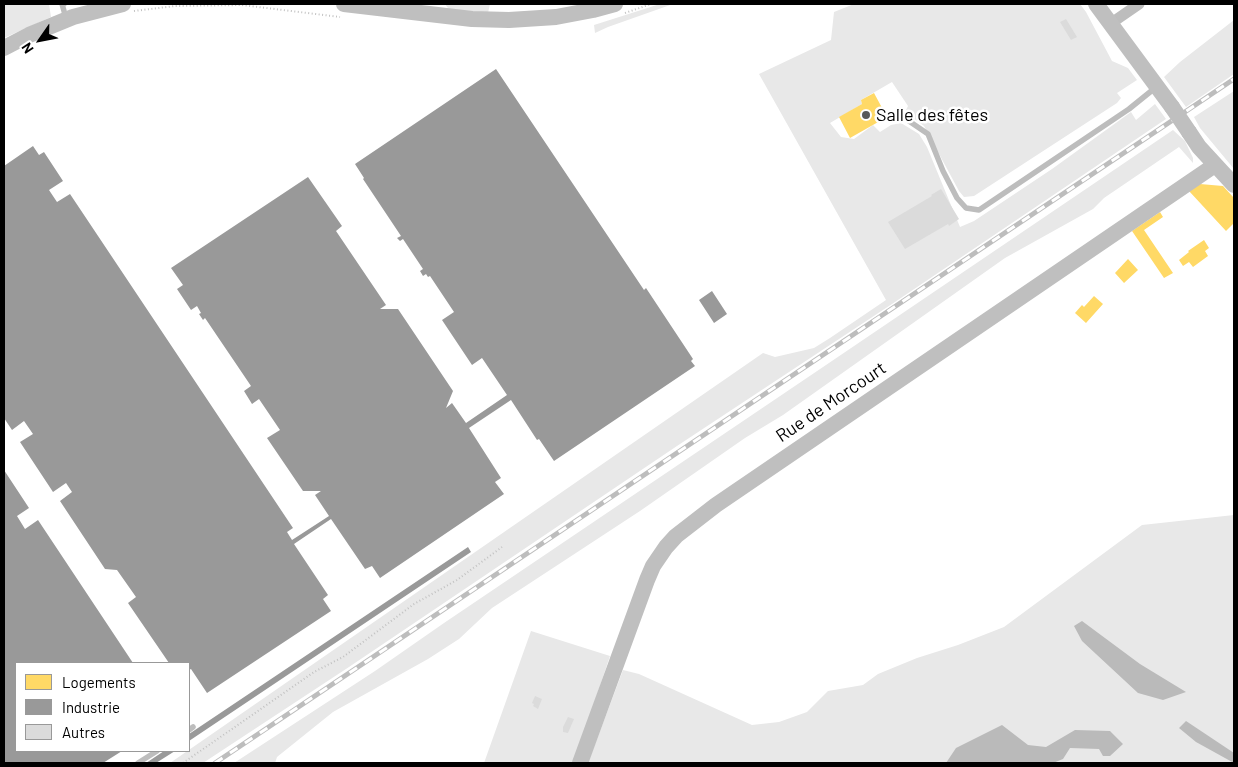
<!DOCTYPE html>
<html>
<head>
<meta charset="utf-8">
<style>
  body { margin:0 }
  #map { position:relative; width:1238px; height:767px; overflow:hidden; background:#fff; font-family:Barlow,sans-serif }
  canvas { display:block }
  .frame { position:absolute; inset:0; border:5px solid #000; pointer-events:none }
  .legend { position:absolute; left:15px; top:662px; width:175px; height:90px; box-sizing:border-box; background:#fff; border:1px solid #999; margin:0; padding:6px 9px; list-style:none; font-size:15px; color:#000 }
  .legend li { display:flex; align-items:center; gap:10px; height:25px }
  .legend b { width:25px; border:1px solid #999 }
  .north { position:absolute; left:15px; top:15px; width:50px; height:50px; -webkit-text-stroke:4px #fff; paint-order:stroke; rotate:237deg; font-size:14px; font-weight:700; line-height:20px; text-align:center; color:#000 }
  .north::after { content:''; display:block; margin:auto; width:18px; height:22px; background:#000; clip-path:polygon(50% 0,100% 100%,50% 72%,0 100%) }
</style>
</head>
<body>
<div id="map">
<canvas width="1238" height="767"></canvas>
<div class="frame"></div>
<ul class="legend">
<li><b style="height:14px;background:#ffd966"></b>Logements</li>
<li><b style="height:14px;background:#999"></b>Industrie</li>
<li><b style="height:14px;background:#dbdbdb"></b>Autres</li>
</ul>
<div class="north">N</div>
</div>
<script>
const g = document.querySelector('canvas').getContext('2d');
g.lineJoin = 'round';
function paint(path, color) {
  g.fillStyle = color;
  g.fill(path, 'evenodd');
}
function toPath(rows) {
  const path = new Path2D();
  for (const r of rows) {
    path.moveTo(r[0], r[1]);
    for (let i = 2; i < r.length; i += 2) path.lineTo(r[i], r[i + 1]);
  }
  return path;
}
function strokePath(path, color, width, dash) {
  g.strokeStyle = color;
  g.lineWidth = width;
  g.lineCap = dash ? 'butt' : 'round';
  g.setLineDash(dash || []);
  g.stroke(path);
}
function write(font, color, halo, rows, align = 'center') {
  g.font = font + ' Barlow,sans-serif';
  g.lineWidth = 5;
  g.setLineDash([]);
  g.textBaseline = 'middle';
  g.strokeStyle = halo;
  g.fillStyle = color;
  for (const [text, x, y, turn = 0] of rows) {
    g.save();
    g.translate(x, y);
    g.rotate((+turn || 0) * Math.PI / 180);
    g.textAlign = isNaN(turn) ? turn : align;
    if (halo) g.strokeText(text, 0, 0);
    g.fillText(text, 0, 0);
    g.restore();
  }
}
const green = toPath([
  [4,4,49,4,51,17,4,38],
  [442,4,490,4,488,13,450,11,445,4],
  [660,4,673,4,608,27,595,33,594,25],
  [854,4,1080,4,1086,12,1112,61,1128,68,1137,80,1117,93,1121,98,1117,103,974,196,964,197,959,191,924,126,905,112,908,106,892,82,861,100,862,104,830,123,841,137,854,139,873,125,880,132,891,125,901,123,919,134,927,147,960,227,974,221,1052,169,1131,112,1136,120,1155,104,1166,119,892,304,677,446,349,667,203,763,170,763,763,353,775,357,814,348,830,338,886,300,759,74,831,40,834,12],
  [1234,20,1234,74,1186,107,1164,77,1180,62],
  [1234,91,1234,169,1200,128,1194,117],
  [1173,130,1185,141,1193,158,1193,163,1179,147,1104,198,1093,209,1005,258,783,415,745,438,640,511,492,608,459,639,428,659,333,712,277,757,275,763,234,763,375,671,444,623,826,365],
  [1234,515,1234,763,588,763,623,670,639,674,752,725,779,722,807,712,828,691,863,685,878,674,917,658,958,645,1004,627,1142,525],
  [531,631,610,656,574,763,484,763]
]);
const water = toPath([
  [1082,621,1140,664,1186,692,1163,700,1138,693,1082,641,1074,626],
  [1186,721,1234,753,1234,763,1196,742,1179,728],
  [1002,725,1028,745,1046,747,1075,730,1110,731,1123,744,1110,756,1103,756,1099,749,1070,748,1063,759,1053,763,946,763,956,748]
]);
const homes = toPath([
  [874,93,887,117,850,138,839,117,862,104,861,100],
  [1200,184,1223,186,1234,198,1234,223,1226,231,1189,191],
  [1160,212,1163,217,1144,230,1173,273,1164,278,1132,231],
  [1204,240,1209,248,1205,251,1208,256,1193,267,1189,262,1183,266,1179,260,1189,252,1188,251],
  [1128,259,1138,270,1124,283,1115,273],
  [1094,296,1103,304,1086,323,1075,313,1082,305,1084,307]
]);
const industry = toPath([
  [496,69,644,290,646,288,693,359,691,361,695,366,554,461,539,439,537,440,511,400,469,428,501,478,495,482,504,494,380,578,372,566,365,569,331,519,294,544,328,595,323,599,331,611,207,693,191,669,189,670,189,663,169,663,128,603,136,597,117,570,105,569,60,501,72,492,66,483,53,492,20,442,33,434,24,421,12,430,4,418,4,166,33,146,39,155,44,152,63,181,49,190,57,202,70,194,293,528,287,532,292,540,329,516,315,495,321,491,303,491,267,438,280,430,259,399,252,404,244,391,251,386,205,318,203,320,199,314,201,313,197,306,191,310,177,289,183,285,171,268,308,177,342,226,336,231,386,305,380,309,398,309,453,391,446,408,452,403,466,423,507,395,482,358,472,365,442,320,454,312,430,276,428,277,426,274,423,276,420,271,423,269,403,239,400,241,397,238,401,236,363,179,364,178,355,164],
  [712,291,727,314,714,323,699,300],
  [4,470,29,508,17,516,25,529,38,520,133,663,16,663,16,751,122,751,103,763,4,763],
  [468,547,471,552,189,741,189,734],
  [164,751,175,751,156,763,146,763]
]);
const building = toPath([
  [1066,19,1077,37,1071,40,1060,22],
  [941,189,959,219,949,226,948,224,905,249,888,222,932,196,931,195],
  [535,696,542,699,538,709,533,706,534,704,532,703],
  [568,717,574,719,568,733,563,732,563,727]
]);
const path = toPath([
  [134,11,175,6,242,5,340,17],
  [625,13,651,4],
  [183,763,314,672,343,657,414,604,457,580,502,547]
]);
const lane = toPath([
  [64,4,62,4,66,18],
  [891,117,903,117,928,134,943,171,957,198,966,208,979,210,1129,109,1155,88],
  [189,730,193,727],
  [138,763,157,751]
]);
const street = toPath([
  [1110,24,1139,4]
]);
const secondary = toPath([
  [344,4,472,19,509,20,556,17,593,10,615,4],
  [1096,4,1172,107],
  [4,48,29,35,73,17,123,4],
  [1189,132,1199,147,1234,185],
  [580,763,647,580,653,566,666,547,676,536,716,505,1215,165]
]);
const rail = toPath([
  [215,763,1234,79]
]);
const secondaryBridge = toPath([
  [1172,107,1189,132]
]);
const markers = [
  [866,115,5,"#595959"]
];
const poiNames = [
  ["Salle des fêtes",876,115]
];
const streetNames = [
  ["Rue de Morcourt",831,402,-34]
];
paint(green, '#e8e8e8');
paint(water, '#bababa');
paint(homes, '#ffd966');
paint(industry, '#999');
paint(building, '#dbdbdb');
strokePath(path, '#c2c2c2', 2, [1, 2.5]);
strokePath(lane, '#bdbdbd', 5.5);
strokePath(street, '#bdbdbd', 11);
strokePath(secondary, '#bfbfbf', 16);
strokePath(rail, '#bdbdbd', 5);
strokePath(rail, '#fff', 3, [9]);
strokePath(secondaryBridge, '#bfbfbf', 16);
for (const [x, y, r, color] of markers) {
  const dot = new Path2D();
  dot.arc(x, y, r, 0, 2 * Math.PI);
  g.fillStyle = color;
  g.fill(dot);
  strokePath(dot, '#fff', 2);
}
write('18px', '#000', '#fff', poiNames, 'left');
write('18px', '#000', '#fff', streetNames);
</script>
</body>
</html>
